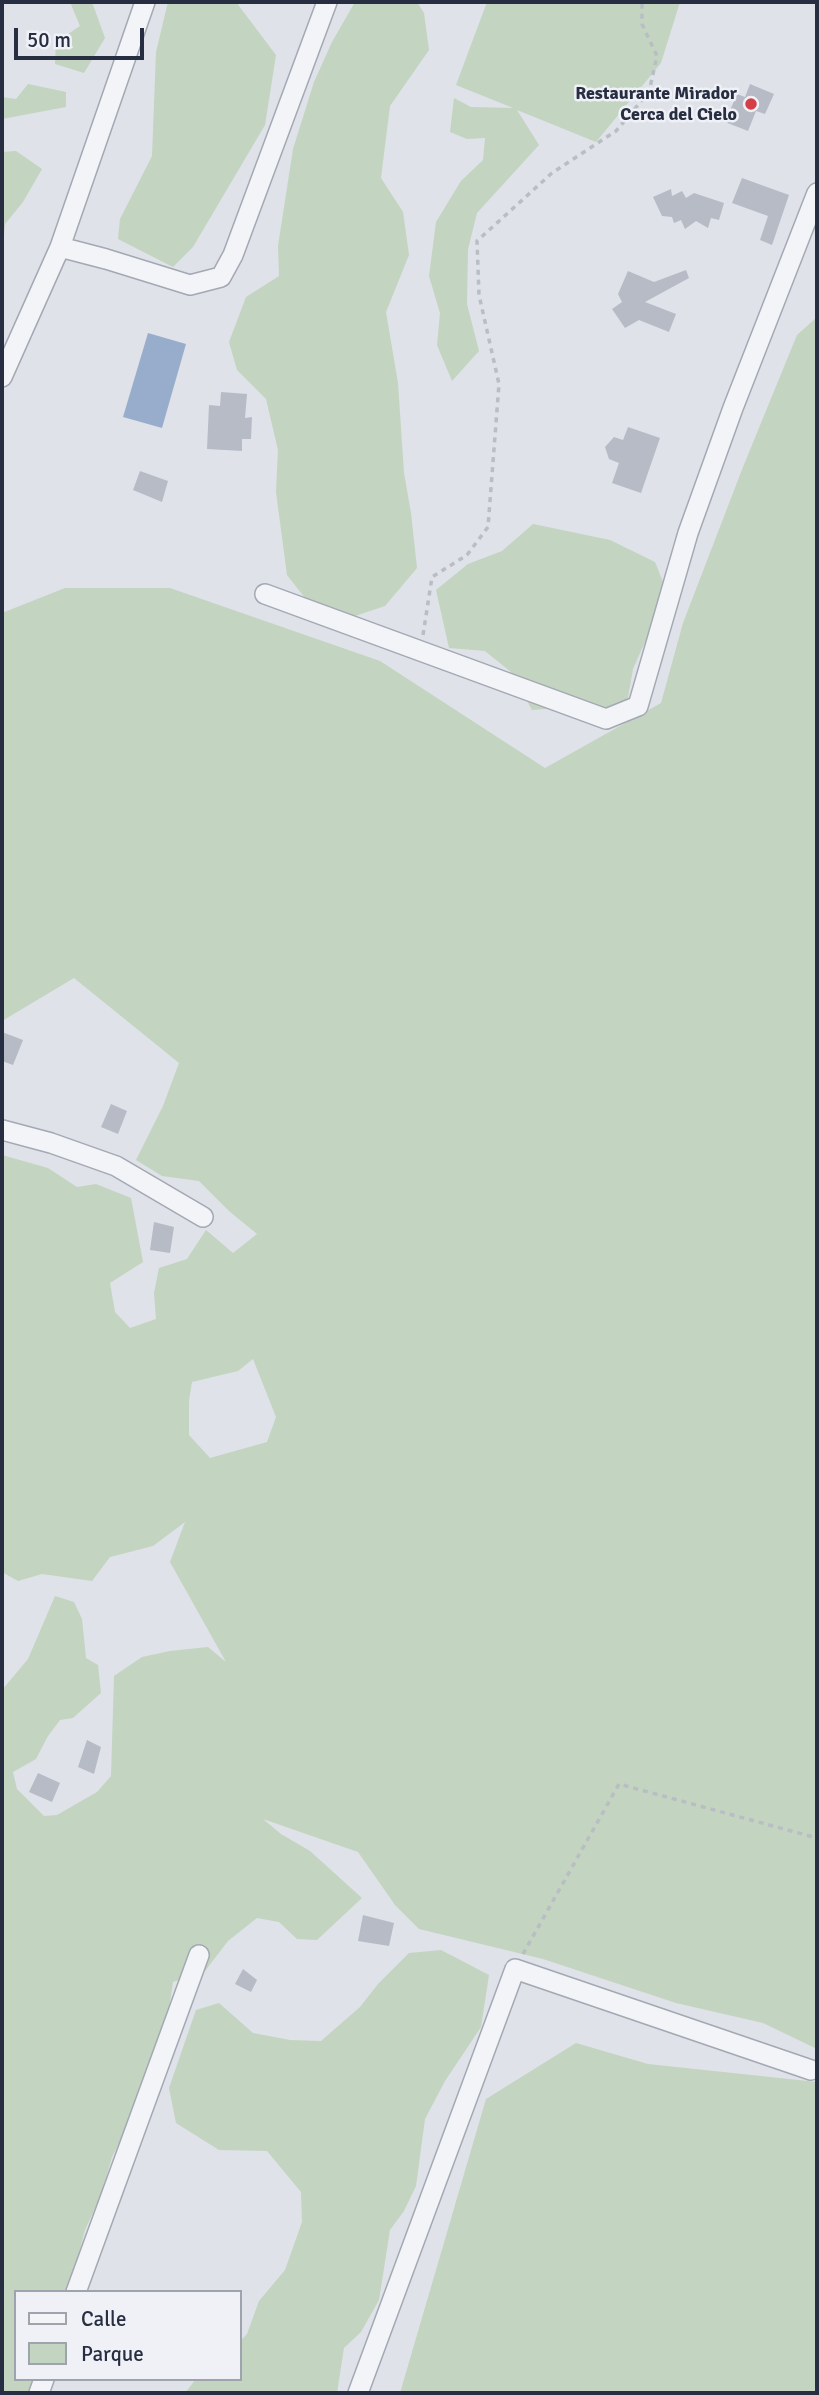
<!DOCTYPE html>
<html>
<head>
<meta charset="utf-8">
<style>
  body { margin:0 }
  #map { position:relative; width:819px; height:2395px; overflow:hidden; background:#dfe2e9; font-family:Signika,sans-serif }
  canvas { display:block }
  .frame { position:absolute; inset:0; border:4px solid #272e41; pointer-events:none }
  .legend { position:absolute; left:14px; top:2290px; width:228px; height:91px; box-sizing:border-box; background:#eff1f7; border:2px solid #9fa3ae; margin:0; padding:9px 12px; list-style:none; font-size:21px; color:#272e41 }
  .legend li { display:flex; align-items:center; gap:14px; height:35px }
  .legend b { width:35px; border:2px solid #9fa3ae }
  .scale { position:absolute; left:14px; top:28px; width:130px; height:32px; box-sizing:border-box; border:4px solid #272e41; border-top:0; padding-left:9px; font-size:21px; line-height:24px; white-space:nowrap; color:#272e41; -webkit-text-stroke:5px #eff1f7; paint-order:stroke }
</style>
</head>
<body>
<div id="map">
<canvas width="819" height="2395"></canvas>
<div class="frame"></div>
<ul class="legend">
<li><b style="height:9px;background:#f2f4f7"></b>Calle</li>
<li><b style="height:19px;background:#c3d4c0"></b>Parque</li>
</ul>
<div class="scale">50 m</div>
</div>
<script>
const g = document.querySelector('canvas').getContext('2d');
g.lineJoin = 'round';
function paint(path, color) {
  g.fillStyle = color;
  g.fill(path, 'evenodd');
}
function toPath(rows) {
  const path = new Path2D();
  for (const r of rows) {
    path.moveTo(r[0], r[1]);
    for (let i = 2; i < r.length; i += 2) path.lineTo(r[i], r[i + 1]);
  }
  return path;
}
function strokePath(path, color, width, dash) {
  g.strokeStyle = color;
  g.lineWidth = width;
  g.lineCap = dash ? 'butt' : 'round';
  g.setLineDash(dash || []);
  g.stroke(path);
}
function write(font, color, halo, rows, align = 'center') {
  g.font = font + ' Signika,sans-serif';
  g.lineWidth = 5;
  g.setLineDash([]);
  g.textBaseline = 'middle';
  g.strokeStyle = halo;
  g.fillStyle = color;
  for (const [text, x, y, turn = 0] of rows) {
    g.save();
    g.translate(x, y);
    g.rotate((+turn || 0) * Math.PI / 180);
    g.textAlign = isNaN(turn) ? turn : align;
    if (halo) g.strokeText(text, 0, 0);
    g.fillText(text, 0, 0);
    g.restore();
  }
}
const green = toPath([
  [70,2,92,2,105,38,84,73,55,64,56,42,80,26],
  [168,2,236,2,276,55,265,125,193,247,173,267,118,239,120,219,152,156,156,52],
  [355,2,417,2,424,13,429,50,390,106,381,178,403,212,409,255,386,312,398,383,404,473,411,513,417,568,385,606,352,617,320,617,287,575,276,492,278,450,266,399,237,370,229,342,246,297,279,276,278,246,293,149,314,82,332,42],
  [487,2,680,2,661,63,596,142,517,110,539,145,477,213,468,249,467,304,479,351,452,381,437,345,440,313,429,276,436,222,461,181,483,160,485,138,467,139,450,132,454,98,471,107,513,108,456,85],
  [28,84,66,92,66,107,2,119,2,97,16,99],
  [16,151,42,169,23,202,5,224,2,258,2,152],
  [817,317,817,2049,763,2023,676,2003,543,1959,419,1929,395,1905,358,1852,263,1819,281,1834,310,1851,362,1898,317,1940,297,1939,279,1922,257,1918,228,1941,205,1971,173,1982,166,2029,130,2122,112,2157,101,2195,85,2230,69,2292,16,2292,16,2379,43,2379,36,2393,2,2393,2,1690,28,1659,55,1596,74,1602,82,1619,86,1658,98,1665,101,1693,73,1718,60,1720,48,1736,36,1759,13,1772,17,1789,44,1816,57,1815,97,1792,111,1776,114,1676,142,1657,170,1651,208,1647,226,1662,170,1562,185,1522,153,1546,110,1557,92,1581,42,1574,18,1581,2,1572,2,1155,48,1168,77,1187,96,1184,131,1198,143,1262,110,1283,115,1312,130,1328,156,1319,154,1293,159,1268,187,1259,206,1230,233,1253,257,1234,229,1211,199,1181,162,1176,136,1160,163,1106,179,1063,74,978,2,1021,2,613,65,588,170,588,380,661,545,768,661,703,683,623,743,467,797,335],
  [253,1359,276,1417,267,1442,210,1458,189,1435,189,1401,192,1382,238,1371],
  [533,524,610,540,655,562,667,592,633,669,626,709,559,708,532,710,511,672,485,651,449,648,436,590,468,564,502,551],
  [441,1950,489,1975,481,2027,445,2081,425,2119,416,2186,404,2211,390,2230,379,2300,361,2332,344,2348,337,2393,185,2393,196,2379,240,2379,240,2341,247,2334,259,2301,285,2270,302,2222,301,2192,267,2151,219,2150,176,2123,169,2088,196,2010,219,2003,253,2033,290,2040,321,2041,360,2007,378,1984,409,1953],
  [576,2043,648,2064,817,2082,817,2393,400,2393,486,2099]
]);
const water = toPath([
  [148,333,186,344,162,428,123,417]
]);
const building = toPath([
  [750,84,774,94,765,114,756,111,748,131,725,122,737,94,745,97],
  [742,178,789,195,772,245,760,240,768,216,732,203],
  [671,189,672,196,682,191,686,198,694,193,724,203,719,220,711,218,708,228,696,221,685,229,681,220,674,223,672,217,662,216,653,197],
  [686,270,689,278,645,302,676,314,669,332,639,320,625,328,612,309,622,302,618,294,628,271,654,282],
  [221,392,247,394,245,418,252,417,251,439,242,439,242,451,207,449,209,405,220,406],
  [628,427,660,438,641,493,612,483,619,463,609,459,605,447,614,437,623,440],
  [140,471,168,481,162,502,133,490],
  [2,1032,23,1040,13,1065,2,1061],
  [111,1104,127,1111,118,1134,101,1127],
  [154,1222,174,1227,170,1253,150,1250],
  [87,1740,101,1747,94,1774,78,1767],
  [38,1773,60,1783,52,1802,29,1792],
  [363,1915,394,1923,389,1946,358,1941],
  [243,1969,257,1980,251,1992,235,1984]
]);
const path = toPath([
  [423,635,432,577,467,555,488,527,499,384,479,295,477,241,552,173,616,131,649,92,657,56,642,24,642,2],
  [523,1954,619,1784,817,1838]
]);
const minor = toPath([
  [60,247,106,259,190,285,221,277,233,255,327,2],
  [2,377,60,247,145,2],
  [265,594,606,719,638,706,688,533,733,408,817,193],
  [2,1130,51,1143,116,1166,203,1217],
  [76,2292,199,1955],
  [39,2393,44,2379],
  [358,2393,515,1969,811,2070]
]);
const markers = [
  [751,104,7,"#d53e47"]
];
const poiNames = [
  ["Restaurante Mirador",737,94],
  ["Cerca del Cielo",737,115]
];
paint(green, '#c3d4c0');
paint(water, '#98adcb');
paint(building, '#b6bbc6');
strokePath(minor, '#a4a8b3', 22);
strokePath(path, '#b9bdc4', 3.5, [5, 5]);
strokePath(minor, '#f2f4f7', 19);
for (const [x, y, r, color] of markers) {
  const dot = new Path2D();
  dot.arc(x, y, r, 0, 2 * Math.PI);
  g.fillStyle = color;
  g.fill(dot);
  strokePath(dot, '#eff1f7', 2.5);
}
write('bold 18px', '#272e41', '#eff1f7', poiNames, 'right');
</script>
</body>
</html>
